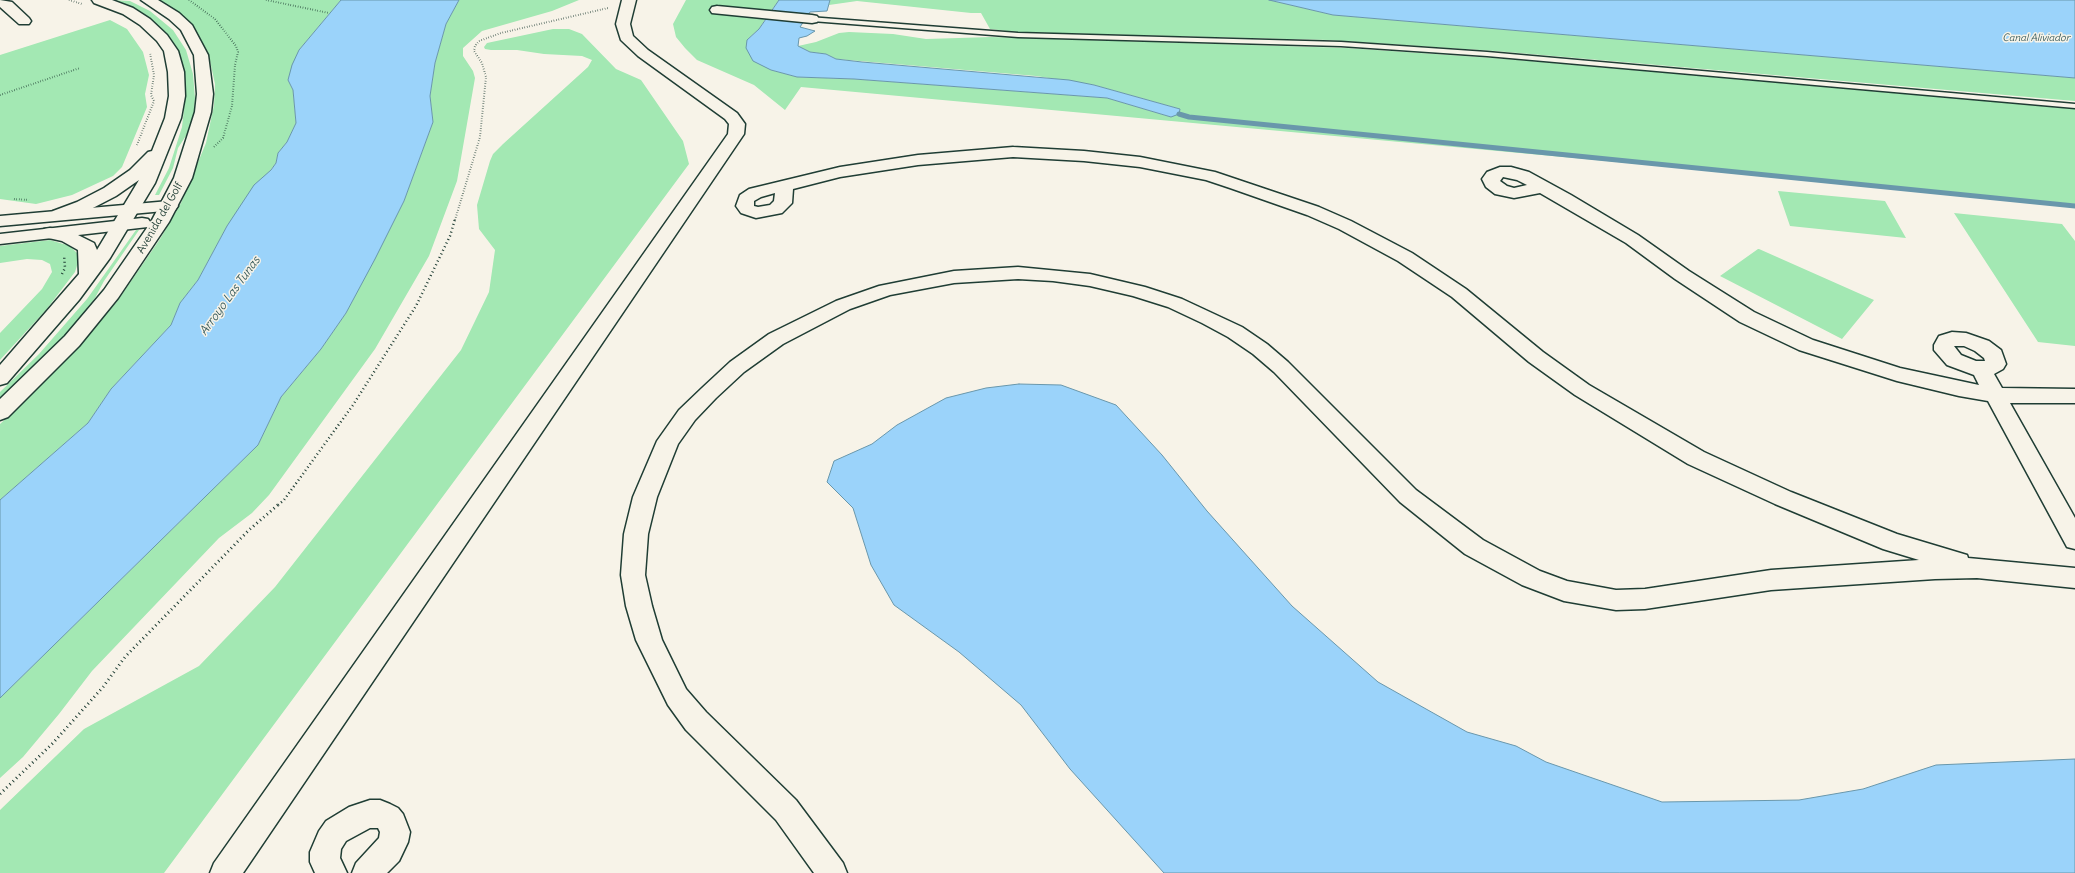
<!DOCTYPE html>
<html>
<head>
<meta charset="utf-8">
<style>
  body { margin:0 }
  canvas { display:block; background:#f7f3e8 }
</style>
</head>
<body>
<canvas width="2075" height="873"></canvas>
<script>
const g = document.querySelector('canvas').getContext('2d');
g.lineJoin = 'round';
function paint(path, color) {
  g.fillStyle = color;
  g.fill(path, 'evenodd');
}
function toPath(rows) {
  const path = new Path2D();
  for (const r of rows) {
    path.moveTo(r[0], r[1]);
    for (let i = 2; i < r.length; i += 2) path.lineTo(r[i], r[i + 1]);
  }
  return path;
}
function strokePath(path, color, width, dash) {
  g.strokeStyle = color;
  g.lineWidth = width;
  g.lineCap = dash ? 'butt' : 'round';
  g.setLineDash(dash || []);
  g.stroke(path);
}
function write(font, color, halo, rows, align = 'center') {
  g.font = font + ' Delius,sans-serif';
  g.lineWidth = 3;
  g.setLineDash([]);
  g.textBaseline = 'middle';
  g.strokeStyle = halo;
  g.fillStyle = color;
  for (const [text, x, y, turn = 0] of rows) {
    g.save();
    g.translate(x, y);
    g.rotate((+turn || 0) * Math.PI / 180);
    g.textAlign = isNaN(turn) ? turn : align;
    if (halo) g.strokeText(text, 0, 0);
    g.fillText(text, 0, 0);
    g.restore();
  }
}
const green = toPath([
  [111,0,130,1,150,11,173,30,186,50,193,74,195,98,193,125,178,148,173,168,159,195,155,195,169,168,182,127,185,100,185,76,179,53,165,32,142,13],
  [157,0,341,0,299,50,288,80,293,90,296,123,287,142,278,153,276,163,227,226,198,280,180,303,171,325,111,389,88,423,0,500,0,424,29,397,116,303,160,239,181,203,206,143,214,105,215,84,208,52,189,22],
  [459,0,579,0,552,11,482,31,463,48,463,56,473,71,475,78,457,181,429,256,375,349,269,495,252,513,219,538,92,671,59,714,23,757,0,778,0,698,258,445,281,397,321,349,346,313,404,201,433,122,430,96,435,63,446,24],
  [686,0,779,0,771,11,717,6,712,12,766,18,759,29,747,40,771,70,797,77,854,79,1107,98,1171,117,1180,109,1094,85,1036,76,836,59,826,54,810,52,798,46,816,42,839,33,849,32,893,34,926,39,991,37,1347,48,1507,59,2075,109,2075,204,801,87,785,110,754,85,697,60,685,48,676,37,673,24],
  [830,0,1269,0,1333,15,2075,78,2075,101,1495,51,1328,40,1016,32,990,29,981,13,971,13,857,1,829,5],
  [110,20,127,29,143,52,149,75,145,94,147,107,122,167,113,176,72,195,36,204,0,199,0,55],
  [553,29,569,29,582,34,616,69,641,80,683,141,689,164,164,873,0,873,0,810,84,729,199,666,275,587,461,350,489,292,495,250,479,229,477,205,490,161,493,154,503,144,588,67,592,60,582,56,544,54,517,50,491,50,485,49,484,47,487,43],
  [1778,191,1885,201,1906,238,1790,226],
  [1954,213,2062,224,2075,241,2075,346,2038,342],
  [136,230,139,230,104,281,95,298,52,353,0,404,0,392,39,354,87,299],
  [50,240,70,246,80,256,75,272,46,310,0,360,0,333,42,289,52,272,50,264,42,260,27,259,0,263,0,246],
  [1758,249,1759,249,1874,300,1842,339,1720,276]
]);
const water = toPath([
  [341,0,459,0,446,24,435,63,430,96,433,122,404,201,375,259,346,313,321,349,281,397,258,445,0,698,0,500,88,423,111,389,171,325,180,303,198,280,227,226,254,185,271,170,276,163,278,153,287,142,296,123,293,90,288,80,292,65,299,50,341,0],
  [779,0,830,0,827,11,810,12,800,27,815,31,807,36,799,38,798,46,810,52,826,54,836,59,862,62,1069,80,1094,85,1180,109,1179,114,1171,117,1107,98,854,79,797,77,771,70,753,61,746,48,747,40,759,29,779,0],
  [1269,0,2075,0,2075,78,1333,15,1269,0],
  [1019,384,1061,385,1116,405,1162,455,1207,511,1292,606,1378,682,1467,732,1516,746,1546,762,1662,802,1799,800,1863,789,1936,765,2075,759,2075,873,1164,873,1070,769,1021,705,959,652,894,605,871,565,853,508,827,482,834,461,872,444,897,425,946,398,986,388,1019,384]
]);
const stream = toPath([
  [1179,114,1189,117,2075,206]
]);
const pathFar2 = toPath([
  [69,0,82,4],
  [189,0,215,19,236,46,238,52,235,65,232,106,223,138,214,147],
  [266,0,329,13],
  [0,95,80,68],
  [137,145,154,101,151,95,154,75,150,53],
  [14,199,29,200],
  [455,220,480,137,486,77,482,63,474,51,475,46,479,41,501,33,608,8]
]);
const pathFar1 = toPath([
  [62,274,65,268,64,255],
  [278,505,284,500,353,405,416,306,450,236,455,219]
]);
const path = toPath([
  [0,794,53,743,103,687,125,657,249,530,279,504]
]);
const lane = toPath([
  [809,17,1018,33,1341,42,1487,52,2075,104,2075,108,1487,56,1341,46,1018,37,812,21,808,19,809,17]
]);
const street = toPath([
  [0,0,12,2,29,18,31,21,29,24,19,24,0,7,0,0],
  [622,0,636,0,630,24,633,36,648,50,737,113,745,124,744,134,243,873,210,873,214,863,728,134,729,124,725,119,638,56,621,40,616,24,622,0],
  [717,6,812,15,817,16,819,19,817,22,812,23,712,13,710,10,712,7,717,6],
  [1013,147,1084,151,1140,157,1215,172,1319,207,1351,221,1412,253,1466,289,1543,352,1589,385,1704,452,1791,492,1897,534,1967,555,1968,558,2075,568,2075,588,1977,578,1935,579,1771,590,1645,609,1616,610,1564,601,1522,585,1465,554,1400,502,1274,372,1253,354,1228,337,1202,323,1168,307,1133,296,1090,286,1053,281,1018,279,954,283,890,295,850,309,783,344,744,372,716,398,695,420,678,444,657,497,648,534,645,575,652,606,662,640,686,689,706,712,796,800,843,863,847,873,814,873,776,820,686,730,668,705,636,640,626,606,621,575,624,534,633,497,657,441,679,410,702,388,730,362,769,334,836,301,879,286,954,271,1018,267,1090,274,1145,287,1182,299,1242,327,1267,344,1288,362,1416,490,1483,540,1540,571,1567,581,1616,590,1645,589,1771,570,1919,560,1883,549,1775,504,1688,464,1575,395,1529,362,1452,297,1398,261,1339,229,1307,215,1230,188,1206,180,1140,167,1084,161,1013,157,918,165,840,177,793,189,792,203,782,213,756,218,741,213,736,206,740,195,749,189,840,167,918,155,1013,147],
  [775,193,774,201,770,205,758,207,754,206,754,201,761,197,775,193],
  [1500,167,1511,167,1529,172,1571,195,1638,235,1689,271,1754,312,1813,340,1900,368,1979,385,1974,375,1947,365,1934,350,1934,345,1939,336,1952,332,1966,333,1989,341,2001,350,2006,364,2003,369,1994,374,2002,388,2075,389,2075,403,2010,403,2075,518,2075,549,2067,547,1988,401,1959,396,1897,381,1799,350,1740,322,1675,279,1626,243,1540,193,1514,198,1495,194,1486,187,1482,179,1487,172,1500,167],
  [1503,177,1517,180,1527,185,1514,188,1507,186,1500,181,1503,177],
  [1954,346,1964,346,1975,351,1984,358,1985,361,1976,361,1961,355,1954,346],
  [169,201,175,202,178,206,175,210,0,226,0,216,169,201],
  [142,218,148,219,151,223,148,227,0,244,0,234,142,218],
  [370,800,380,800,390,804,398,808,403,814,410,832,408,842,399,861,387,873,352,873,356,863,379,838,380,832,378,828,370,828,346,841,341,849,340,858,347,873,315,873,310,862,310,852,319,831,326,821,349,807,370,800]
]);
const secondary = toPath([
  [92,0,112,0,133,8,150,19,167,35,178,51,184,72,185,96,181,118,155,183,110,258,79,300,7,383,0,385,0,365,79,274,78,250,62,241,44,237,41,233,44,229,50,228,74,233,94,243,97,250,139,180,116,196,89,210,59,220,53,219,50,215,53,211,77,202,104,188,130,170,148,152,152,151,165,118,169,96,168,72,164,51,157,41,140,25,123,14,94,3,92,0],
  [141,0,158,0,179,13,192,25,208,55,213,94,211,112,192,178,169,222,118,298,79,346,8,417,0,420,0,399,65,336,104,290,151,222,174,178,195,112,197,94,194,55,181,30,169,19,141,0]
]);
const farWaternames = [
  ["Canal Aliviador",2036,38]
];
const streetNames = [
  ["Avenida del Golf",160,218,-60]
];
const waterNames = [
  ["Arroyo Las Tunas",230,296,-54]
];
paint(green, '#a3e8b3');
paint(water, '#9bd3fa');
strokePath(water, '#6997ab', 1);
strokePath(stream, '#6997ab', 5);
strokePath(lane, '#1f3d34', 3);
strokePath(street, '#1f3d34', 3);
strokePath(secondary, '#1f3d34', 3);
strokePath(pathFar2, '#1f3d34', 2, [0.5, 2]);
strokePath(pathFar1, '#1f3d34', 2.5, [1, 3]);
strokePath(path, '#1f3d34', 3, [1, 3.5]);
paint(lane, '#f7f3e8');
paint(street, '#f7f3e8');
paint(secondary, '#f7f3e8');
write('italic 10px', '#385b5c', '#f7f3e8', farWaternames);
write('11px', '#1f3d34', '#f7f3e8', streetNames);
write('italic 12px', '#385b5c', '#f7f3e8', waterNames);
</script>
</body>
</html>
